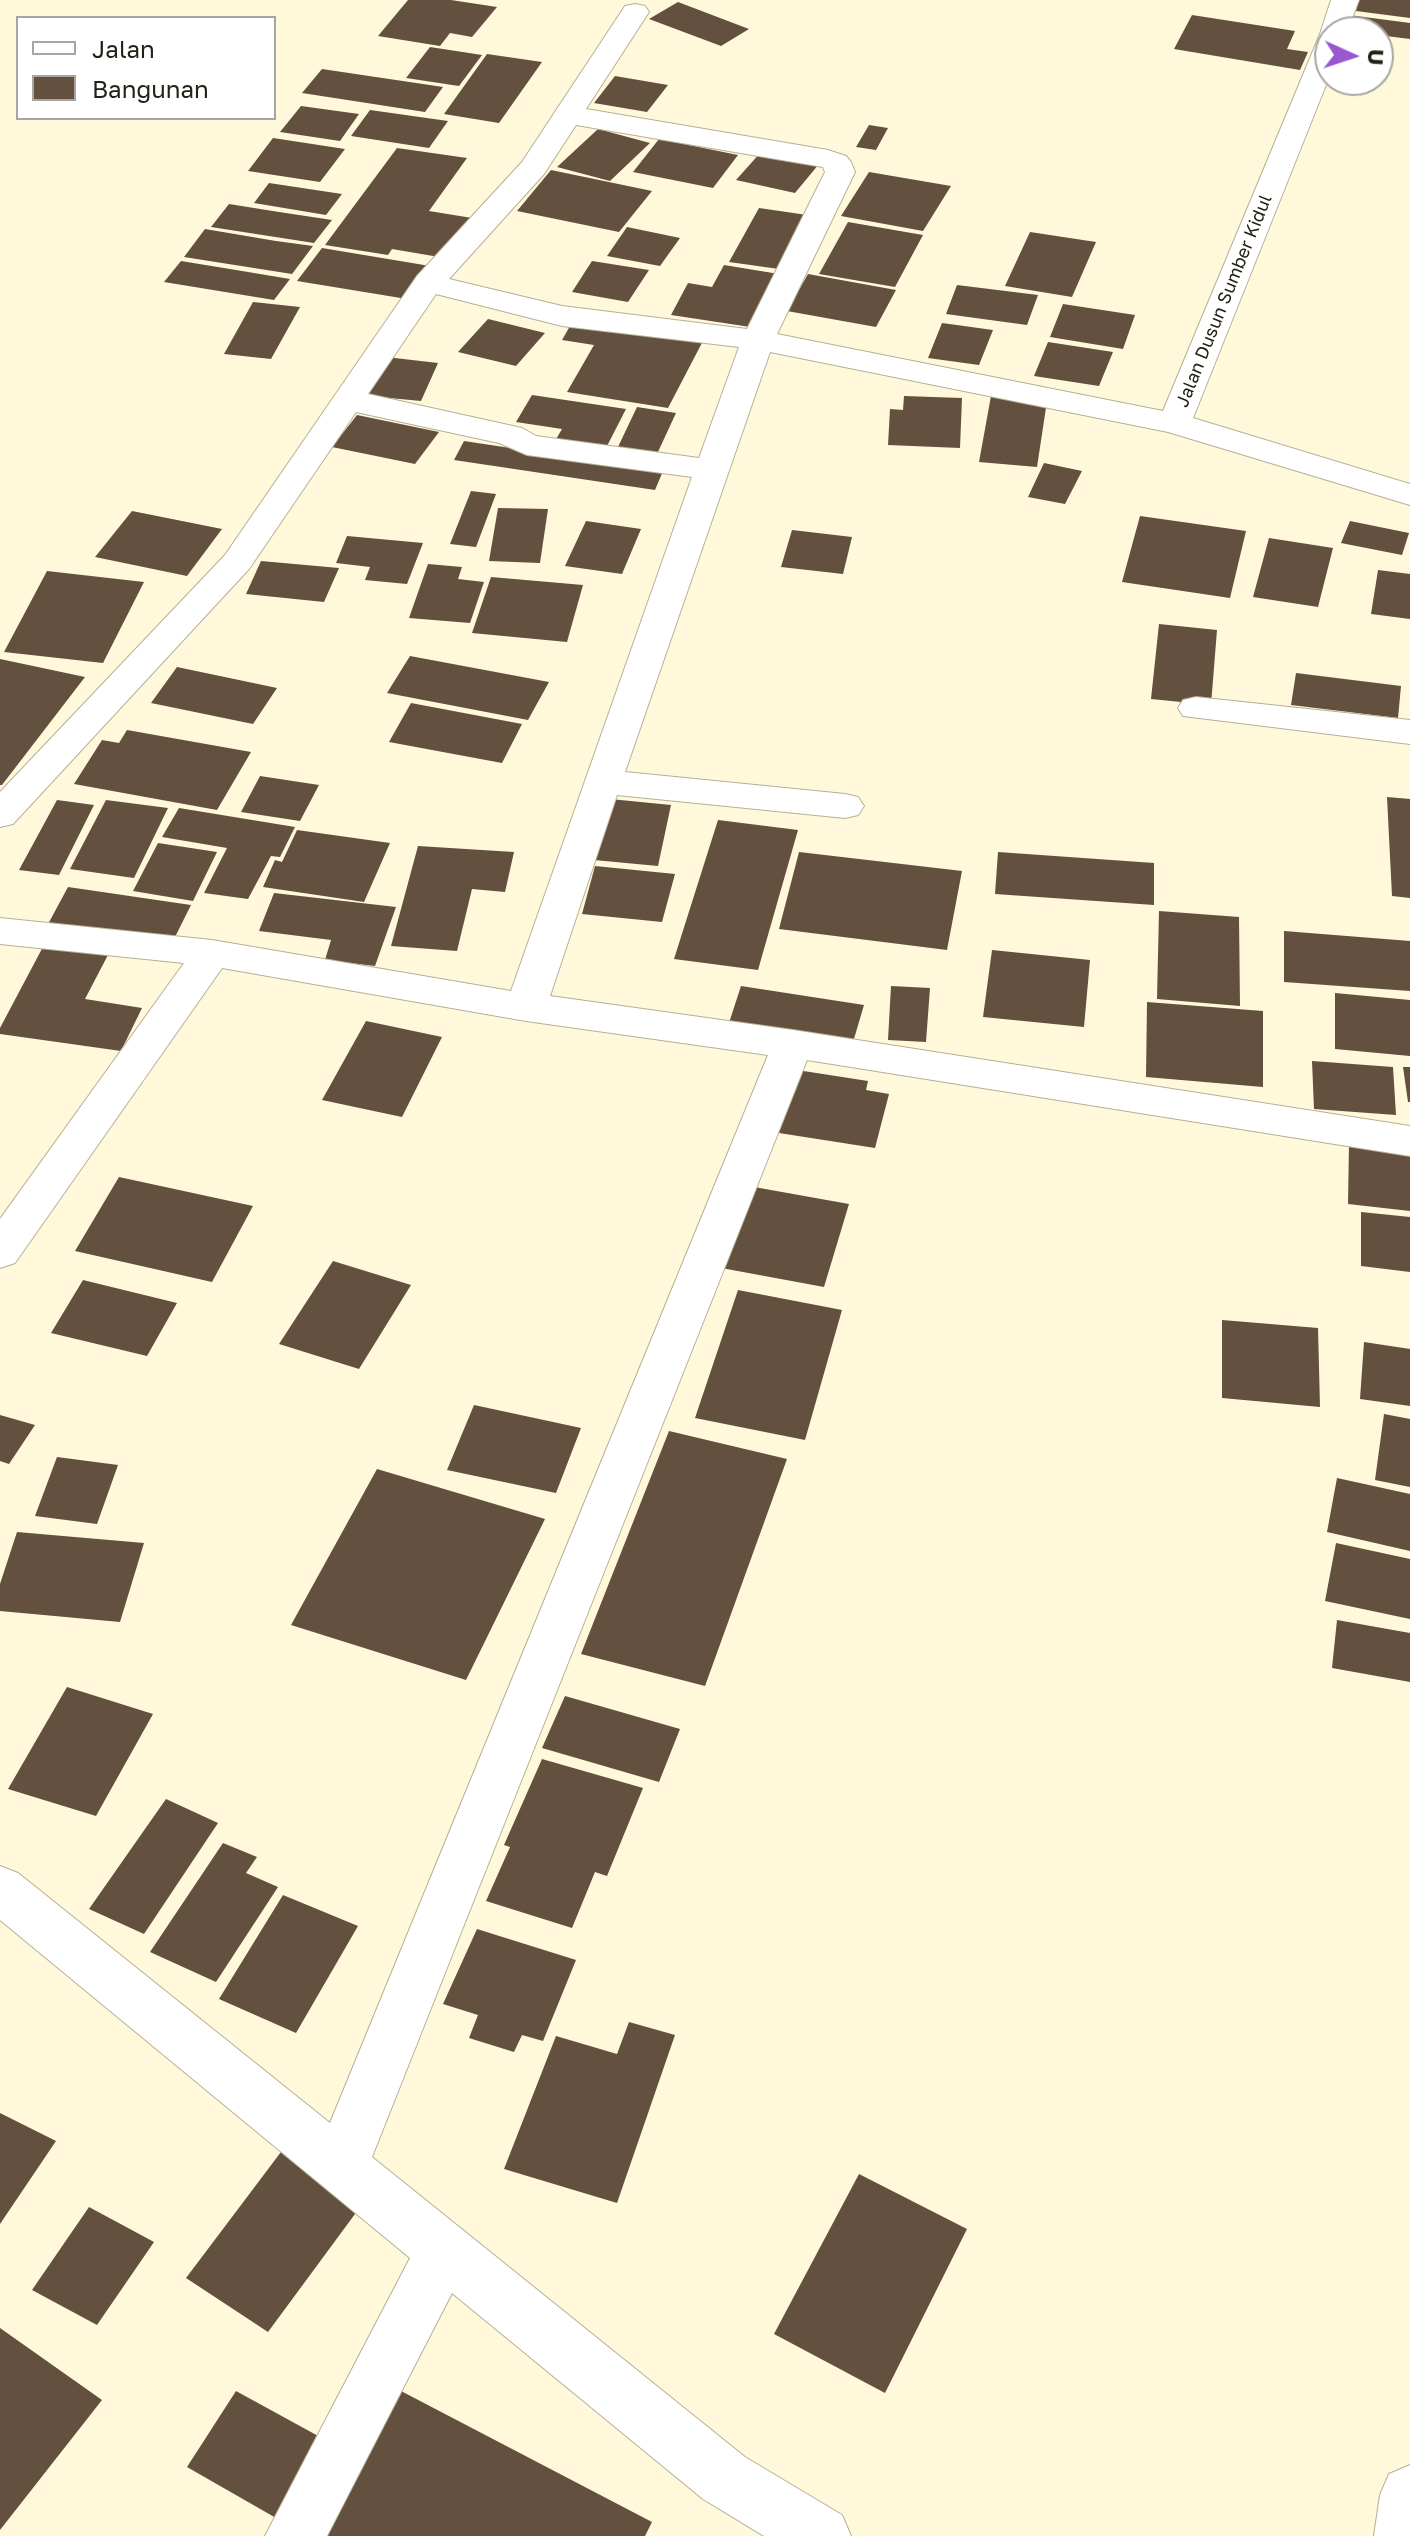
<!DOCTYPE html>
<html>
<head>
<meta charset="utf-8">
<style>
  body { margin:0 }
  #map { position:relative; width:1410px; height:2536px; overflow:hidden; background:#fff8db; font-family:"Golos Text",sans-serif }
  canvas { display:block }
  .legend { position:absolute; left:16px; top:16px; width:260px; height:104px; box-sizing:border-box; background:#fff; border:2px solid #a7a6a2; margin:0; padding:10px 14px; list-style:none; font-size:24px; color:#242117 }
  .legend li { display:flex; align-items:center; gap:16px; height:40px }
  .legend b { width:40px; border:2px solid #a7a6a2 }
  .north { position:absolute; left:1314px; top:16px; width:80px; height:80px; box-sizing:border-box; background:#fff; border:2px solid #a7a6a2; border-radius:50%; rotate:93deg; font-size:22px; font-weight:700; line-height:32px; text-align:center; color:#242117 }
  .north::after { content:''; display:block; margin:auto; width:28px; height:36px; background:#9958ce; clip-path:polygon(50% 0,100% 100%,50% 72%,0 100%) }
</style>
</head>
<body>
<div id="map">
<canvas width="1410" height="2536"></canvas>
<ul class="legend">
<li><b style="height:10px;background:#fff"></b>Jalan</li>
<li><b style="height:22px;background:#63503e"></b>Bangunan</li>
</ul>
<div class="north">U</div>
</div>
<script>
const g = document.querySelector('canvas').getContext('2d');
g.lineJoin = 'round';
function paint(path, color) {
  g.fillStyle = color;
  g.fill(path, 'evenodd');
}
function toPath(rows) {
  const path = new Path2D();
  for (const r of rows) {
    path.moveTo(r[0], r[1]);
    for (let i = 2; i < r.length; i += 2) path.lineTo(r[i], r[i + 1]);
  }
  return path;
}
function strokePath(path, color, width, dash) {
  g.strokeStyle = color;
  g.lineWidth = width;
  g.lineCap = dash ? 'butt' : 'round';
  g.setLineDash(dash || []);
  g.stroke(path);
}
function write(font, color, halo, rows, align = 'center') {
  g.font = font + ' "Golos Text",sans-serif';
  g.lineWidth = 8;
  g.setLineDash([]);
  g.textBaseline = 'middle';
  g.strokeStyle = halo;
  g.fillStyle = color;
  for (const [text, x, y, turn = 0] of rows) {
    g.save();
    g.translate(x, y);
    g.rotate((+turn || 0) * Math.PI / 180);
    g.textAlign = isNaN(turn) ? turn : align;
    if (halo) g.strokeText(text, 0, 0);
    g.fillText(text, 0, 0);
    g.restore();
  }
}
const building = toPath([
  [408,0,451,0,497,7,472,37,450,33,440,46,378,36],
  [1358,0,1410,0,1410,18,1356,11],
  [678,2,749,29,721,46,649,19],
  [1192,15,1295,31,1287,49,1308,52,1300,70,1174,49],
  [1349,15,1410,23,1410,39,1378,35,1378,32,1344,31],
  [430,47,482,55,459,86,406,78],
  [487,54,542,62,499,123,444,114],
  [322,69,443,87,425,112,302,93],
  [615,76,668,85,647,112,594,103],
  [301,106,359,114,340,141,280,132],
  [370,110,448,121,429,148,351,136],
  [869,125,888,128,876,150,856,147],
  [598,129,650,143,610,181,557,167],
  [273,138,345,149,320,182,248,171],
  [659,139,738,155,713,188,633,172],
  [397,148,467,158,429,211,472,218,445,258,392,249,388,255,325,245],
  [761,152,819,164,795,193,736,180],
  [551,170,652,191,619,232,517,211],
  [869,172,951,186,923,231,841,216],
  [269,183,342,194,326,215,254,203],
  [229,204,279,212,332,220,314,243,211,227],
  [759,208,814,216,786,270,729,262],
  [848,222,923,235,895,287,819,274],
  [627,227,680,238,660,266,607,256],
  [205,229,276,241,313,246,292,274,184,257],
  [1030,232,1096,242,1072,297,1005,286],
  [322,248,430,266,407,299,297,281],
  [181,261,236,270,290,279,274,300,164,282],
  [592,261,649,270,628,302,572,292],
  [724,265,785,275,757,328,671,315,688,283,712,287],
  [808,274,896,290,876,327,787,311],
  [957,285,1038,295,1027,325,946,314],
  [253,302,300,307,271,359,224,354],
  [1063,304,1135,315,1123,349,1050,337],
  [488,319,545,333,516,366,458,352],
  [574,319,704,339,668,408,567,392,594,345,562,340],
  [942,323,993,330,979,365,928,358],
  [1048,342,1113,352,1099,386,1034,376],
  [386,357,438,363,421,401,368,396],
  [532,395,626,409,606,448,555,441,562,429,516,422],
  [904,396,962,398,960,448,888,445,890,409,903,410],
  [991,396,1047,401,1037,467,979,462],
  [637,407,676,413,657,454,617,449],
  [357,415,439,432,415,464,332,447],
  [464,441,663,471,655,490,454,460],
  [1044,463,1082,471,1065,504,1028,497],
  [471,491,496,494,476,547,450,544],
  [498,508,548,509,540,563,489,561],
  [132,511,222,529,187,576,95,557],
  [1140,516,1246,531,1230,598,1122,582],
  [586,521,641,529,622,574,565,566],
  [1350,521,1409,533,1402,555,1341,543],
  [792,530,852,537,843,574,781,567],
  [347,536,423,543,407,584,365,580,370,567,336,563],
  [1269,538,1333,548,1318,607,1253,597],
  [261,561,339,568,324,602,246,594],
  [428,564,462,567,458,579,484,582,470,623,409,618],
  [1378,570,1410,574,1410,619,1371,614],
  [47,571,144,582,103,663,4,652],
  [491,577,583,585,567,642,472,633],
  [1159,624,1217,630,1211,705,1151,699],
  [410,656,549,682,528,720,387,693],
  [0,659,85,677,2,785,0,785],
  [177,667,277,688,253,724,151,703],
  [1296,673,1401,686,1398,718,1291,705],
  [411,703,522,724,502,763,389,742],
  [127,730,251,752,217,810,74,784,102,740,119,743],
  [260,776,319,785,300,821,241,812],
  [1387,797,1410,799,1410,898,1392,896],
  [610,799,671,805,658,866,594,860],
  [57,800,94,805,59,875,19,870],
  [106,800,168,808,134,878,70,869],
  [179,808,295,827,280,857,271,856,248,899,204,893,227,848,162,837],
  [718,820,798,830,758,970,674,959],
  [297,830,390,843,364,902,263,887,275,860,282,862],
  [158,843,217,852,193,901,133,891],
  [418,846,514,852,505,892,472,889,457,951,391,946],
  [799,852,962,871,947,950,779,929],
  [998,852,1154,863,1154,905,995,894],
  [595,866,675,874,662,922,582,914],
  [68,887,191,905,172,943,47,926],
  [274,893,396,907,375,966,325,960,331,940,259,931],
  [1159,911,1239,917,1240,1006,1157,999],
  [1284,931,1410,941,1410,991,1284,982],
  [45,943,109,953,85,999,142,1008,121,1051,0,1034,0,1028],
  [992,950,1090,960,1084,1027,983,1017],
  [741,986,864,1005,851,1049,727,1029],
  [891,986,930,988,926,1042,888,1040],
  [1335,993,1410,1000,1410,1056,1335,1049],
  [1147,1002,1263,1011,1263,1087,1146,1077],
  [366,1021,442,1037,402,1117,322,1100],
  [1312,1061,1393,1067,1396,1115,1314,1109],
  [1403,1067,1410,1067,1410,1102,1408,1102],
  [797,1070,868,1081,866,1090,889,1094,875,1148,779,1133],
  [1349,1144,1410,1151,1410,1211,1348,1204],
  [119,1177,253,1206,212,1282,75,1251],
  [743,1185,849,1204,824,1287,716,1267],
  [1361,1212,1410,1217,1410,1272,1361,1266],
  [333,1261,411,1285,359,1369,279,1344],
  [83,1280,177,1303,147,1356,51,1333],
  [738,1290,842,1310,805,1440,695,1418],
  [1222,1320,1318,1328,1320,1407,1222,1398],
  [1364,1342,1410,1349,1410,1406,1360,1399],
  [474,1405,581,1428,556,1493,447,1470],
  [1384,1414,1410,1419,1410,1487,1375,1480],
  [0,1415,35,1425,9,1464,0,1461],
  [669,1431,787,1459,705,1686,581,1654],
  [57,1457,118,1465,97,1524,35,1516],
  [377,1469,545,1519,466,1680,291,1625],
  [1337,1478,1410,1494,1410,1551,1327,1532],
  [17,1532,144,1543,120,1622,0,1611,0,1584],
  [1336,1543,1410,1559,1410,1619,1325,1601],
  [1337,1620,1410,1633,1410,1682,1332,1668],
  [67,1687,153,1714,96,1816,8,1789],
  [565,1696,680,1729,659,1782,542,1748],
  [542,1759,643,1788,607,1876,595,1872,572,1928,486,1901,510,1847,504,1845],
  [166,1799,218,1823,144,1934,89,1909],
  [223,1843,257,1857,246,1873,278,1887,216,1982,150,1952],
  [283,1895,358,1926,296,2033,219,1999],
  [477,1929,576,1960,543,2041,522,2035,514,2052,469,2038,478,2015,443,2004],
  [629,2022,675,2035,617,2203,504,2169,556,2036,617,2054],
  [0,2113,56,2141,0,2224],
  [287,2144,369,2195,268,2332,186,2278],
  [859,2174,967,2229,885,2393,774,2334],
  [89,2207,154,2242,97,2325,32,2290],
  [0,2328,102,2400,0,2530],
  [236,2391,331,2443,283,2522,187,2467],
  [401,2391,652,2522,645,2536,317,2536]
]);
const minor = toPath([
  [1331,0,1359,0,1347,32,1330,32,1330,75,1193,418,1410,484,1410,505,1168,432,770,352,625,772,845,794,858,797,864,806,858,815,845,818,617,795,550,996,793,1030,1410,1126,1410,1156,807,1060,372,2157,745,2457,842,2515,851,2536,764,2536,703,2499,452,2293,327,2536,265,2536,410,2258,0,1920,0,1866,18,1873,330,2123,768,1055,526,1021,222,968,15,1263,0,1268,0,1219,184,963,0,944,0,918,212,940,511,991,692,477,527,455,499,443,356,412,249,569,13,824,0,827,0,792,225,555,417,276,522,162,625,6,635,4,645,6,649,12,586,109,828,150,846,156,851,162,855,172,777,334,1163,411,1320,34,1331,0],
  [576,125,823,167,825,172,747,329,562,306,449,279,544,174,576,125],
  [436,294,562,326,739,347,699,458,536,436,522,428,368,394,436,294],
  [1196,697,1410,720,1410,744,1183,716,1178,708,1183,700,1196,697],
  [1410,2465,1410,2536,1374,2536,1380,2495,1389,2474,1410,2465]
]);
const farStreetnames = [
  ["Jalan Dusun Sumber Kidul",1224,301,-68]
];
paint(building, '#63503e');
strokePath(minor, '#b6b095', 2);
paint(minor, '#fff');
write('18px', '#242117', '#fff', farStreetnames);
</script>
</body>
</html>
